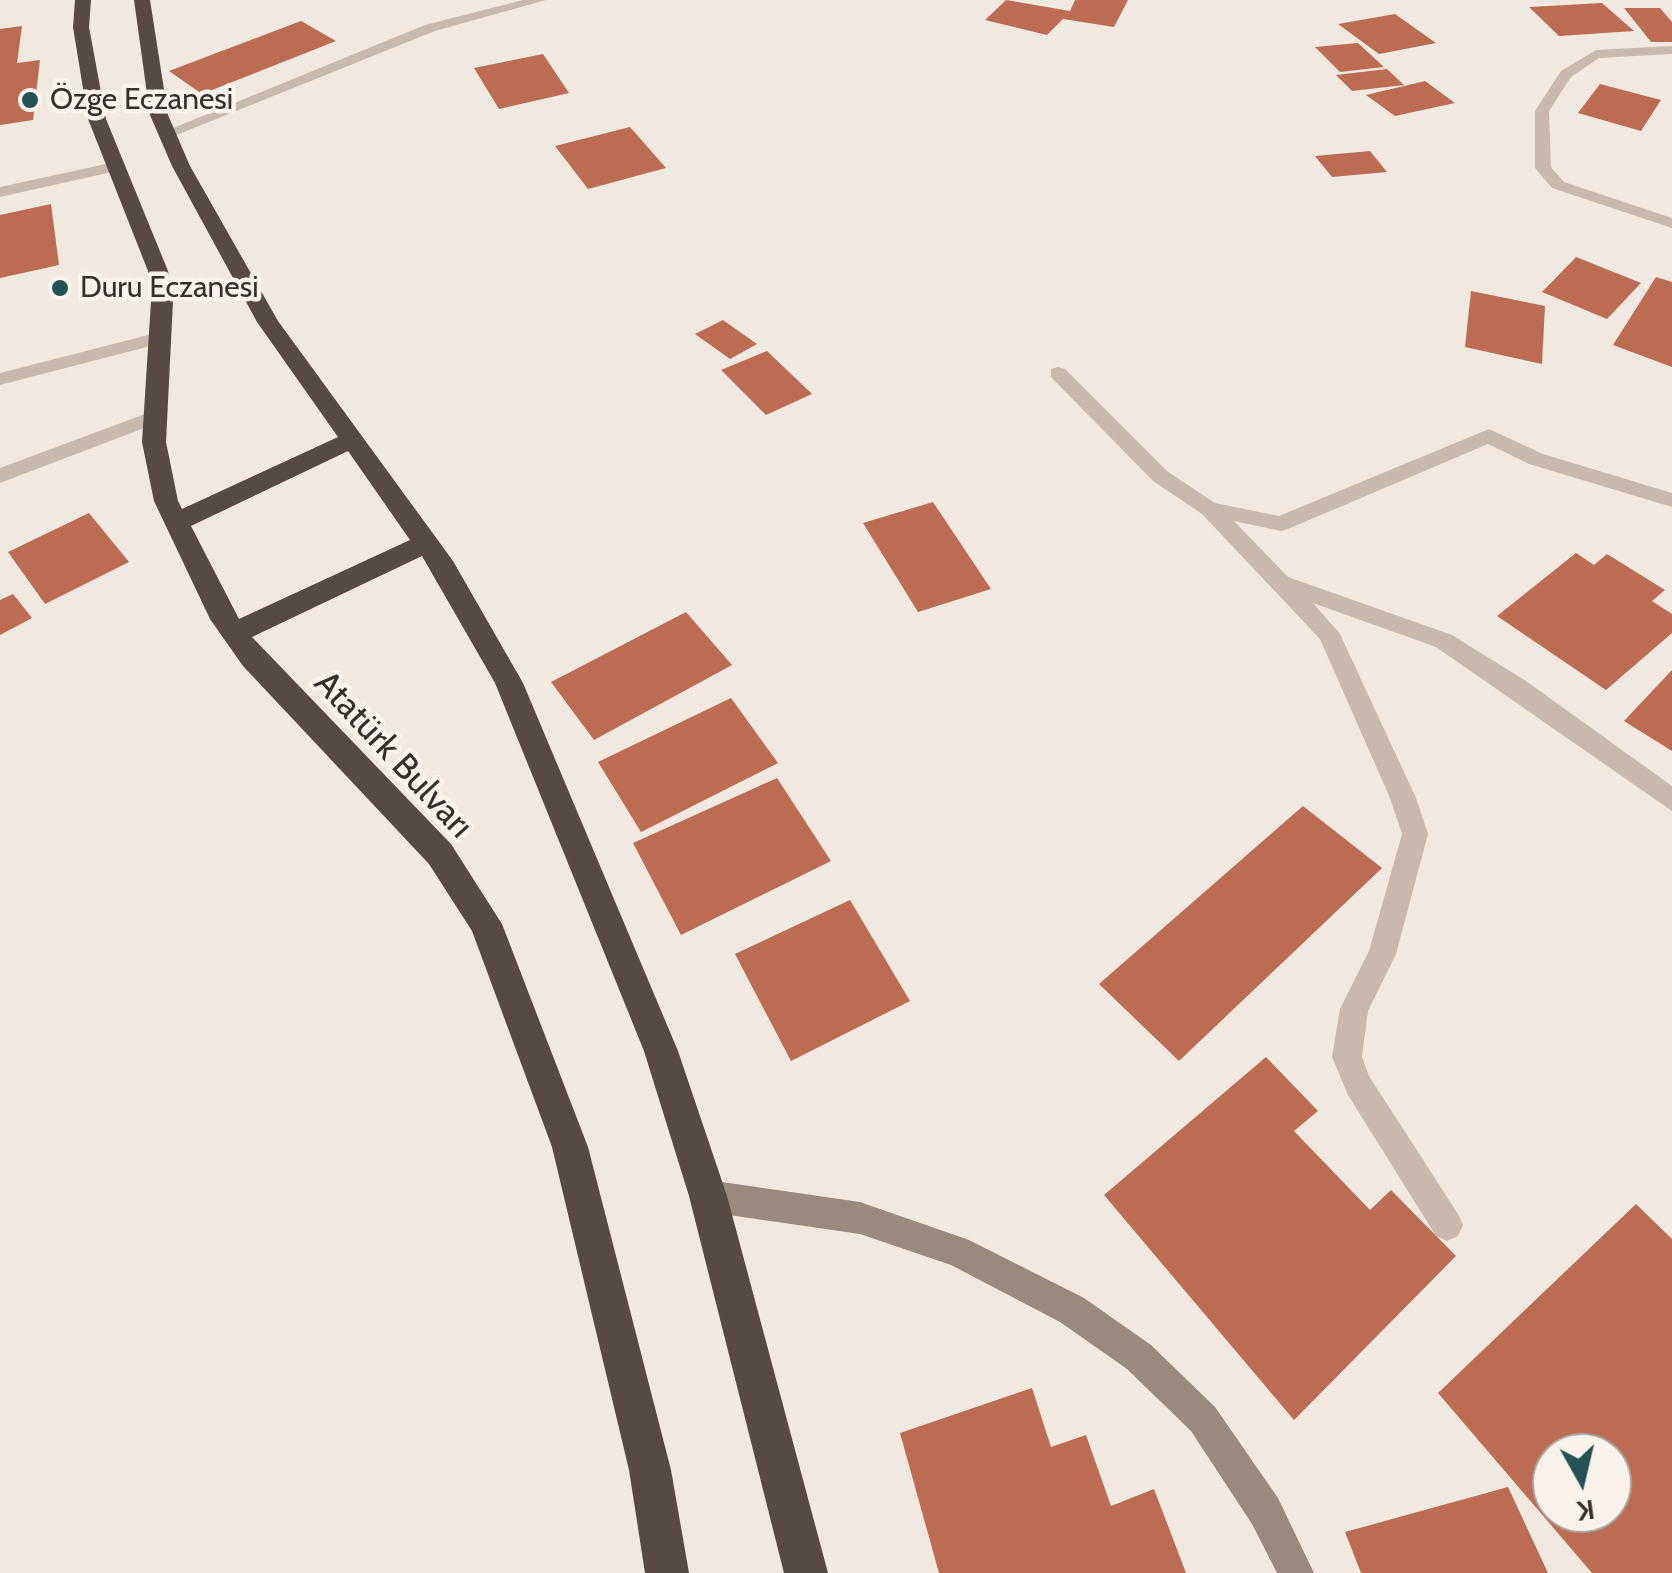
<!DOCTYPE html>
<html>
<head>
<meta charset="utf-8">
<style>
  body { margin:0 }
  #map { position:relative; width:1672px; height:1573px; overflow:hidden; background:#f1e9e0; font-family:Cabin,sans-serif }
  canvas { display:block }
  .north { position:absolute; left:1532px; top:1433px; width:100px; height:100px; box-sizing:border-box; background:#f9f3ec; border:2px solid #aba59f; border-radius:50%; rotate:172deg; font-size:28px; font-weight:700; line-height:40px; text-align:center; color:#372f2b }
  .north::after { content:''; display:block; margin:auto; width:35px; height:45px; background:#245255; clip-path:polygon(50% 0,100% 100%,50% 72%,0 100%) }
</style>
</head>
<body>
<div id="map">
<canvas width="1672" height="1573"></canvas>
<div class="north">K</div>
</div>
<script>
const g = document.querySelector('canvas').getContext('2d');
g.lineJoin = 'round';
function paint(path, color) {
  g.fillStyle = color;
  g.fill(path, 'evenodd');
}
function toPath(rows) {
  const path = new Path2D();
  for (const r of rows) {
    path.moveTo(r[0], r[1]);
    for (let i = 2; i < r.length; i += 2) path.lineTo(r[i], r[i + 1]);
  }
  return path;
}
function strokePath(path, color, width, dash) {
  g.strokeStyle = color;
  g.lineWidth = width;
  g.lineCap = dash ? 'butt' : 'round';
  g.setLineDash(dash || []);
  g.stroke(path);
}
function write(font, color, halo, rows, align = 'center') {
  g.font = font + ' Cabin,sans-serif';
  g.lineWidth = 9;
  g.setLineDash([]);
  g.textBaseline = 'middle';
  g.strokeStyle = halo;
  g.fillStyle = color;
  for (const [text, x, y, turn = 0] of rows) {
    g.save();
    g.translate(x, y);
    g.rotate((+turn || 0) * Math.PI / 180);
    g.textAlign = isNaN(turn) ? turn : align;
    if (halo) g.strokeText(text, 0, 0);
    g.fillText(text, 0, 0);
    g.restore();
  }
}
const building = toPath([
  [1006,0,1070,11,1075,0,1128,0,1114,27,1063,19,1047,35,985,20],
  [1602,3,1634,31,1559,36,1529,7],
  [1624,8,1660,8,1672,22,1672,42,1651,42],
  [1395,14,1436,43,1379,54,1338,24],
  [301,21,336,41,202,94,169,71],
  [22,26,17,63,40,60,33,120,0,125,0,29],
  [1358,43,1384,67,1340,72,1315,47],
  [543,54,569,93,499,109,474,68],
  [1387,69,1404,85,1352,91,1336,75],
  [1425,81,1455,103,1395,116,1366,95],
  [1600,84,1661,100,1641,131,1578,113],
  [630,127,666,168,588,189,555,146],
  [1370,151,1387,172,1332,177,1315,156],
  [51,204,59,265,0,278,0,215],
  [1576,257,1641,283,1607,319,1542,292],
  [1656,277,1672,282,1672,367,1613,345],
  [1471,291,1545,306,1542,364,1465,347],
  [723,320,757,344,730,359,695,334],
  [767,351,812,394,766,415,721,370],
  [933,502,991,589,918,612,863,523],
  [89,513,129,562,45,604,8,552],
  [1576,553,1594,565,1607,554,1665,590,1652,601,1672,614,1672,633,1606,690,1497,616],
  [13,594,32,618,0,635,0,600],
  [686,612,732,665,594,740,551,682],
  [1672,670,1672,751,1624,721],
  [731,698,778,763,641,832,598,762],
  [777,778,831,861,681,935,633,843],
  [1303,806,1382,868,1179,1061,1099,984],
  [850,900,910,1001,791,1061,735,954],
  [1266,1057,1318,1111,1294,1131,1370,1210,1391,1190,1456,1256,1294,1420,1104,1195],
  [1636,1204,1672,1239,1672,1573,1592,1573,1438,1393],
  [1552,1453,1612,1453,1612,1513,1552,1513],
  [1032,1388,1051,1447,1086,1435,1111,1506,1154,1489,1186,1573,939,1573,900,1433],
  [1508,1487,1548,1573,1361,1573,1345,1532]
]);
const street = toPath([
  [523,0,546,0,435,31,174,136,161,133,425,25,523,0],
  [1672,46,1672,54,1599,58,1571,77,1549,111,1551,167,1564,182,1672,218,1672,228,1552,188,1535,168,1535,111,1561,71,1596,50,1672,46],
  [115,162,121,164,121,170,0,197,0,187,115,162],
  [160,332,169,338,166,342,0,385,0,373,160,332],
  [1058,367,1065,369,1167,471,1215,503,1279,516,1489,429,1543,454,1672,493,1672,507,1529,464,1488,444,1288,529,1281,531,1234,521,1288,577,1452,635,1526,681,1672,786,1672,811,1436,647,1313,603,1340,634,1416,798,1428,834,1396,954,1368,1011,1362,1057,1369,1076,1458,1214,1463,1225,1458,1236,1447,1241,1436,1236,1348,1095,1332,1057,1340,1009,1369,951,1402,834,1390,798,1320,639,1202,514,1153,481,1051,377,1051,369,1058,367],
  [153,411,163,417,160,422,0,483,0,468,153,411]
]);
const secondary = toPath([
  [708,1180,860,1202,969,1240,1084,1298,1151,1345,1215,1407,1278,1498,1314,1573,1277,1573,1252,1524,1191,1431,1127,1369,1060,1322,951,1265,860,1234,708,1212,697,1207,692,1196,697,1185,708,1180]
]);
const highway = toPath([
  [75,0,91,0,89,27,106,119,168,271,173,301,166,442,178,501,182,509,338,437,257,322,172,166,150,115,134,0,150,0,168,115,190,166,278,321,453,561,523,683,678,1051,727,1196,828,1573,784,1573,689,1196,644,1051,495,683,422,556,252,637,451,844,502,924,588,1147,671,1470,689,1573,645,1573,629,1470,552,1147,472,931,429,864,243,666,210,619,154,501,142,442,151,301,148,271,88,119,73,27,75,0],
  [348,451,410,540,239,619,191,526,348,451]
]);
const markers = [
  [30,100,10,"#245255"],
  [60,288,10,"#245255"]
];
const farPoinames = [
  ["Özge Eczanesi",50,100],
  ["Duru Eczanesi",80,288]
];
const streetNames = [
  ["Atatürk Bulvarı",393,755,47]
];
paint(building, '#bb6c53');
paint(street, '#c8b9ac');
paint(secondary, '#9c897e');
paint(highway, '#574943');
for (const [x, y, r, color] of markers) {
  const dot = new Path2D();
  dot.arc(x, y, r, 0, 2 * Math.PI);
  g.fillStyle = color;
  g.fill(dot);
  strokePath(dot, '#f9f3ec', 4);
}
write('30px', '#372f2b', '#f9f3ec', farPoinames, 'left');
write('35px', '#372f2b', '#f9f3ec', streetNames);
</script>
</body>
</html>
